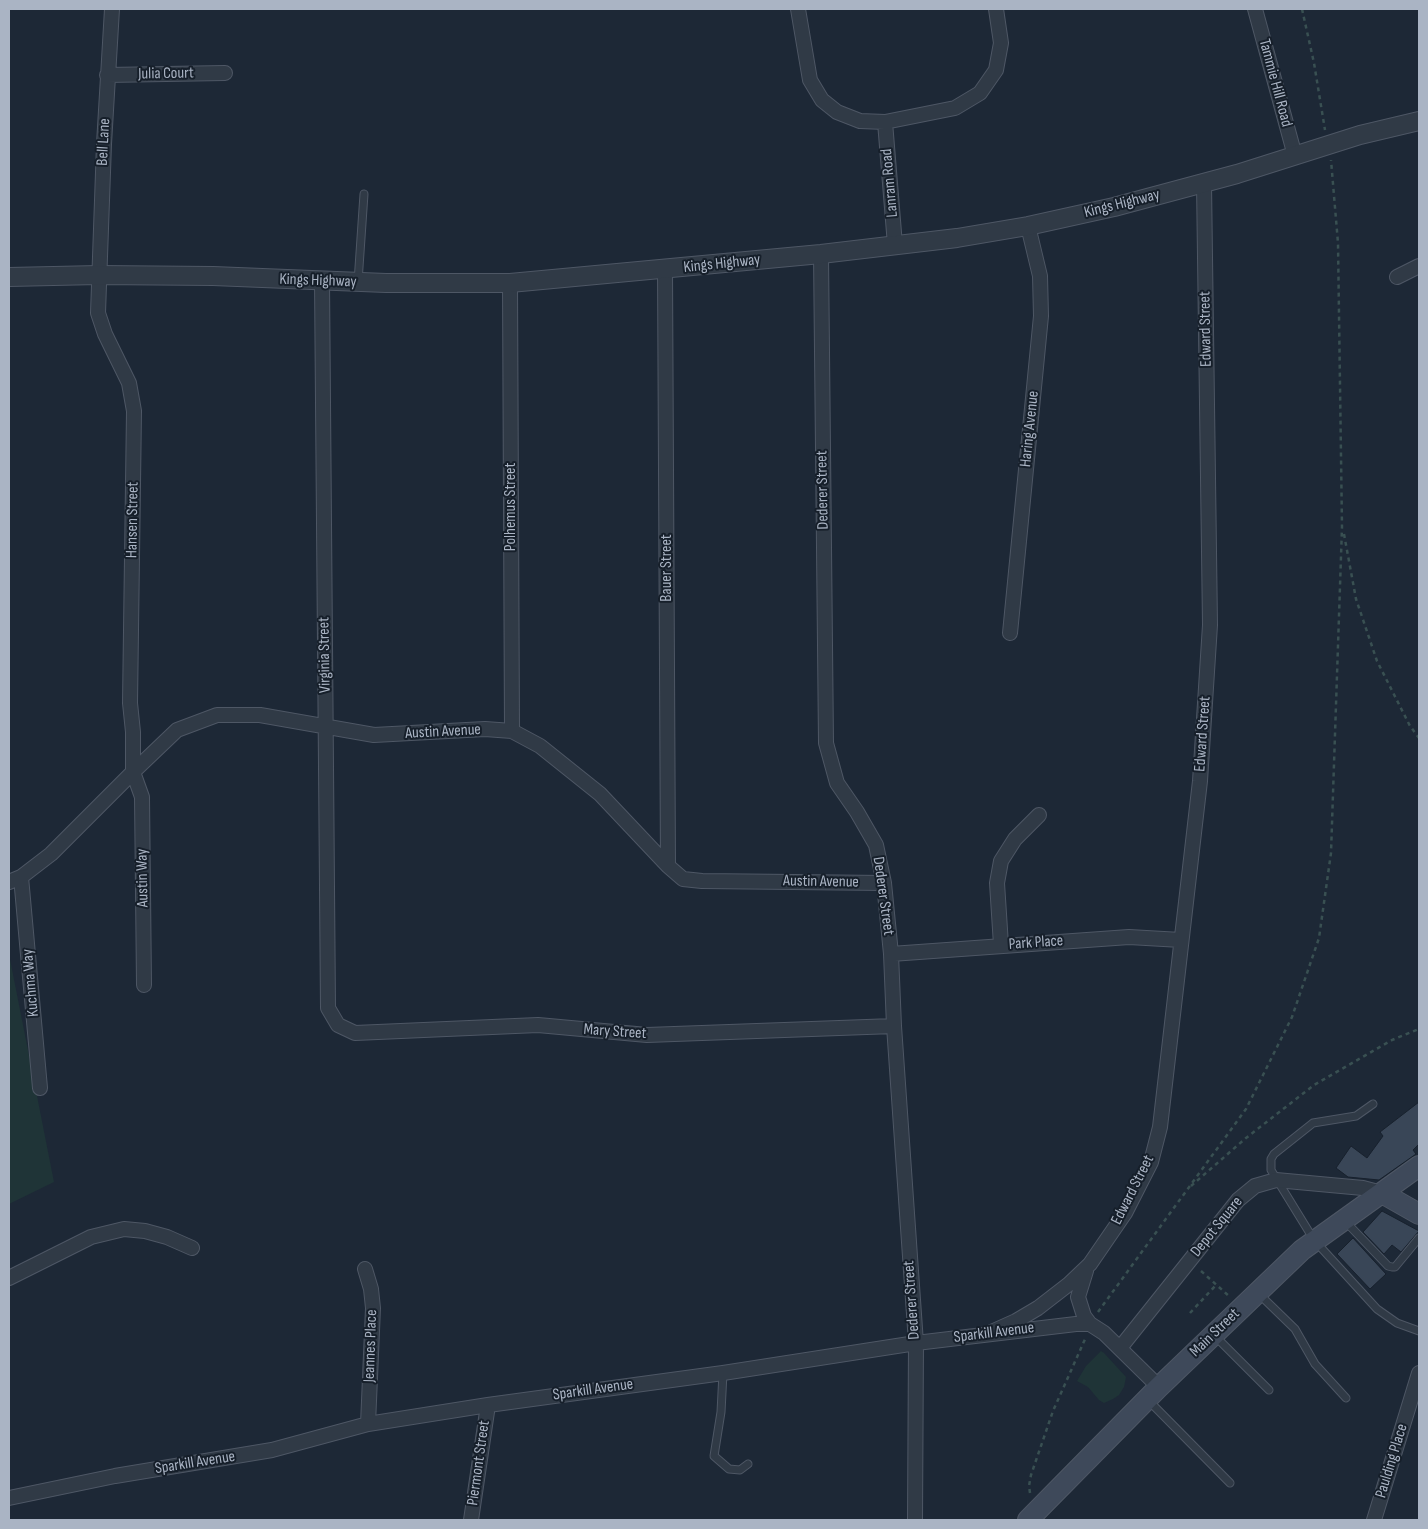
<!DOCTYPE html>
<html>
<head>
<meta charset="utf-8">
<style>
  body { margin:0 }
  #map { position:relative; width:1428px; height:1529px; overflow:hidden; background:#1d2836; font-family:"Sofia Sans Condensed",sans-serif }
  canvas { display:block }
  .frame { position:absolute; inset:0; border:10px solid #aab4c4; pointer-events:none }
</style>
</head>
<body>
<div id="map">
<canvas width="1428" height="1529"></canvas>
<div class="frame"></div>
</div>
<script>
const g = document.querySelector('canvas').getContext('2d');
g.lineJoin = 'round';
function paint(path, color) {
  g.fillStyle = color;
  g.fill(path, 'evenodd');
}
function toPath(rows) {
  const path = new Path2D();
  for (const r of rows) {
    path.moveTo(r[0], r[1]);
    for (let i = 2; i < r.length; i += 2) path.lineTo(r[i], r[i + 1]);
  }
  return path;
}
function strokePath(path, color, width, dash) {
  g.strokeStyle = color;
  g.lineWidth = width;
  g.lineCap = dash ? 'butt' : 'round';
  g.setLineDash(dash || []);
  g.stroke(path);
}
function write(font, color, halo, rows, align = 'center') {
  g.font = font + ' "Sofia Sans Condensed",sans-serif';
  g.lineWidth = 4;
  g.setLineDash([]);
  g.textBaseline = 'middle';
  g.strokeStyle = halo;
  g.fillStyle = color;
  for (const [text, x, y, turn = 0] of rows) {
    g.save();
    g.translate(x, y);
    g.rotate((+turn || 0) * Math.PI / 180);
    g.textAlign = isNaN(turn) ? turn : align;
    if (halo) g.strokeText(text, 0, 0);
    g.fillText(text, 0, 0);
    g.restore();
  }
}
const green = toPath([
  [9,954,54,1182,9,1204],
  [1101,1351,1104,1353,1126,1377,1124,1387,1119,1395,1113,1399,1104,1403,1099,1400,1088,1387,1077,1381,1086,1366]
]);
const building = toPath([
  [1419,1102,1419,1144,1413,1150,1416,1154,1379,1180,1348,1177,1336,1168,1351,1146,1367,1158,1383,1136,1380,1132,1419,1102],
  [1382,1211,1419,1231,1401,1252,1392,1245,1384,1254,1363,1232,1382,1211],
  [1353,1238,1386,1274,1370,1289,1337,1254,1353,1238]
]);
const path = toPath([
  [1302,9,1314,63,1325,130],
  [1344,534,1356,599,1377,661,1410,726,1419,738],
  [1191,1186,1246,1138,1314,1085,1392,1040,1419,1029],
  [1201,1271,1230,1297],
  [1098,1312,1246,1109,1292,1017,1319,938,1331,853,1342,527,1338,243,1331,160],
  [1190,1313,1216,1285],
  [1030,1493,1029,1486,1031,1475,1053,1411,1086,1337]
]);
const service = toPath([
  [358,282,364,194],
  [1373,1104,1356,1116,1313,1123,1274,1154,1271,1159,1271,1170,1314,1240,1377,1309,1397,1323,1419,1331],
  [1346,1222,1388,1266,1392,1267,1395,1267,1419,1238],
  [1259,1294,1295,1329,1315,1364,1346,1398],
  [1215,1336,1269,1390],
  [723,1373,721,1412,714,1456,729,1469,740,1470,748,1464],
  [1149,1401,1230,1483]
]);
const minor = toPath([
  [112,9,104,144,98,313,105,334,129,383,134,411,130,703,133,732,133,772,142,797,144,985],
  [798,9,810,80,822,100,837,112,860,121,885,122,955,108,980,93,996,70,1001,43,996,9],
  [1255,9,1295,156],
  [107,75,225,73],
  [885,122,895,245],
  [821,254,826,743,837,783,857,812,876,845,884,883,891,954,894,1026,916,1343,915,1520],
  [665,270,668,866],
  [1397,277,1419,266],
  [322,281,328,1008,338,1025,355,1033,538,1025,647,1035,894,1026],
  [510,283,512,731],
  [1010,633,1041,316,1040,276,1028,226],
  [21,877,40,1088],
  [9,882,21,877,51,854,133,772,177,730,217,715,260,715,374,735,485,729,512,731,540,746,600,794,668,866,683,879,702,881,884,883],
  [1001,945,997,883,1001,861,1015,839,1039,815],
  [891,954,1129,937,1181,940],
  [365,1269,371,1289,373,1308,368,1424],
  [1086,1271,1078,1297,1084,1316,1090,1324],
  [9,1278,91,1237,124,1229,145,1231,167,1237,192,1248],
  [987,1334,1016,1321,1038,1308,1069,1284,1090,1264,1125,1213,1151,1162,1160,1127,1200,781,1210,625,1204,183],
  [1120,1348,1238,1200,1255,1186,1276,1180,1363,1188,1382,1193],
  [9,1498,115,1476,272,1450,368,1424,488,1405,723,1373,916,1343,1076,1324,1090,1324,1104,1333,1159,1387],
  [471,1520,488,1405],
  [1374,1520,1419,1373]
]);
const tertiary = toPath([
  [9,277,98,275,213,276,386,283,510,283,821,254,957,238,1028,226,1114,207,1237,174,1360,135,1419,121]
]);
const secondary = toPath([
  [1382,1193,1419,1214],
  [1028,1520,1159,1387,1302,1250,1419,1166]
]);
const streetNames = [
  ["Julia Court",166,74,-1],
  ["Tammie Hill Road",1275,83,75],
  ["Bell Lane",104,142,-87],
  ["Lanram Road",890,183,-95],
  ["Kings Highway",1122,204,-14],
  ["Kings Highway",722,264,-6],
  ["Kings Highway",318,281,2],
  ["Edward Street",1206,329,-91],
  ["Haring Avenue",1030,429,-84],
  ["Dederer Street",823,490,-91],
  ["Polhemus Street",511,507,-90],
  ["Hansen Street",133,520,-89],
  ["Bauer Street",667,568,-90],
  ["Virginia Street",325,655,-91],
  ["Austin Avenue",443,732,-3],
  ["Edward Street",1203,734,-86],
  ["Austin Way",143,878,-91],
  ["Austin Avenue",821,882,1],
  ["Dederer Street",883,896,82],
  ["Park Place",1036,943,-4],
  ["Kuchma Way",31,983,-95],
  ["Mary Street",615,1032,4],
  ["Edward Street",1133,1190,-63],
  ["Depot Square",1217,1227,-51],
  ["Dederer Street",912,1300,-94],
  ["Sparkill Avenue",994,1333,-7],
  ["Main Street",1215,1333,-44],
  ["Jeannes Place",371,1346,-88],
  ["Sparkill Avenue",593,1390,-8],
  ["Paulding Place",1392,1461,-73],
  ["Sparkill Avenue",195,1463,-9],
  ["Piermont Street",479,1463,-82]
];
paint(green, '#1f3437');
paint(building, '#394657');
strokePath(building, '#18212d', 1);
strokePath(service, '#4e5765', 9);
strokePath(minor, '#4e5765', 16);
strokePath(tertiary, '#4e5765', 20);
strokePath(secondary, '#4e5765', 22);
strokePath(path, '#395052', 2.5, [4, 4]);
strokePath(service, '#303a46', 7);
strokePath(minor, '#303a46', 14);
strokePath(tertiary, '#303a46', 18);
strokePath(secondary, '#3e495a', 20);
write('16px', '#aab4c4', '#161f2a', streetNames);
</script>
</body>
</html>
